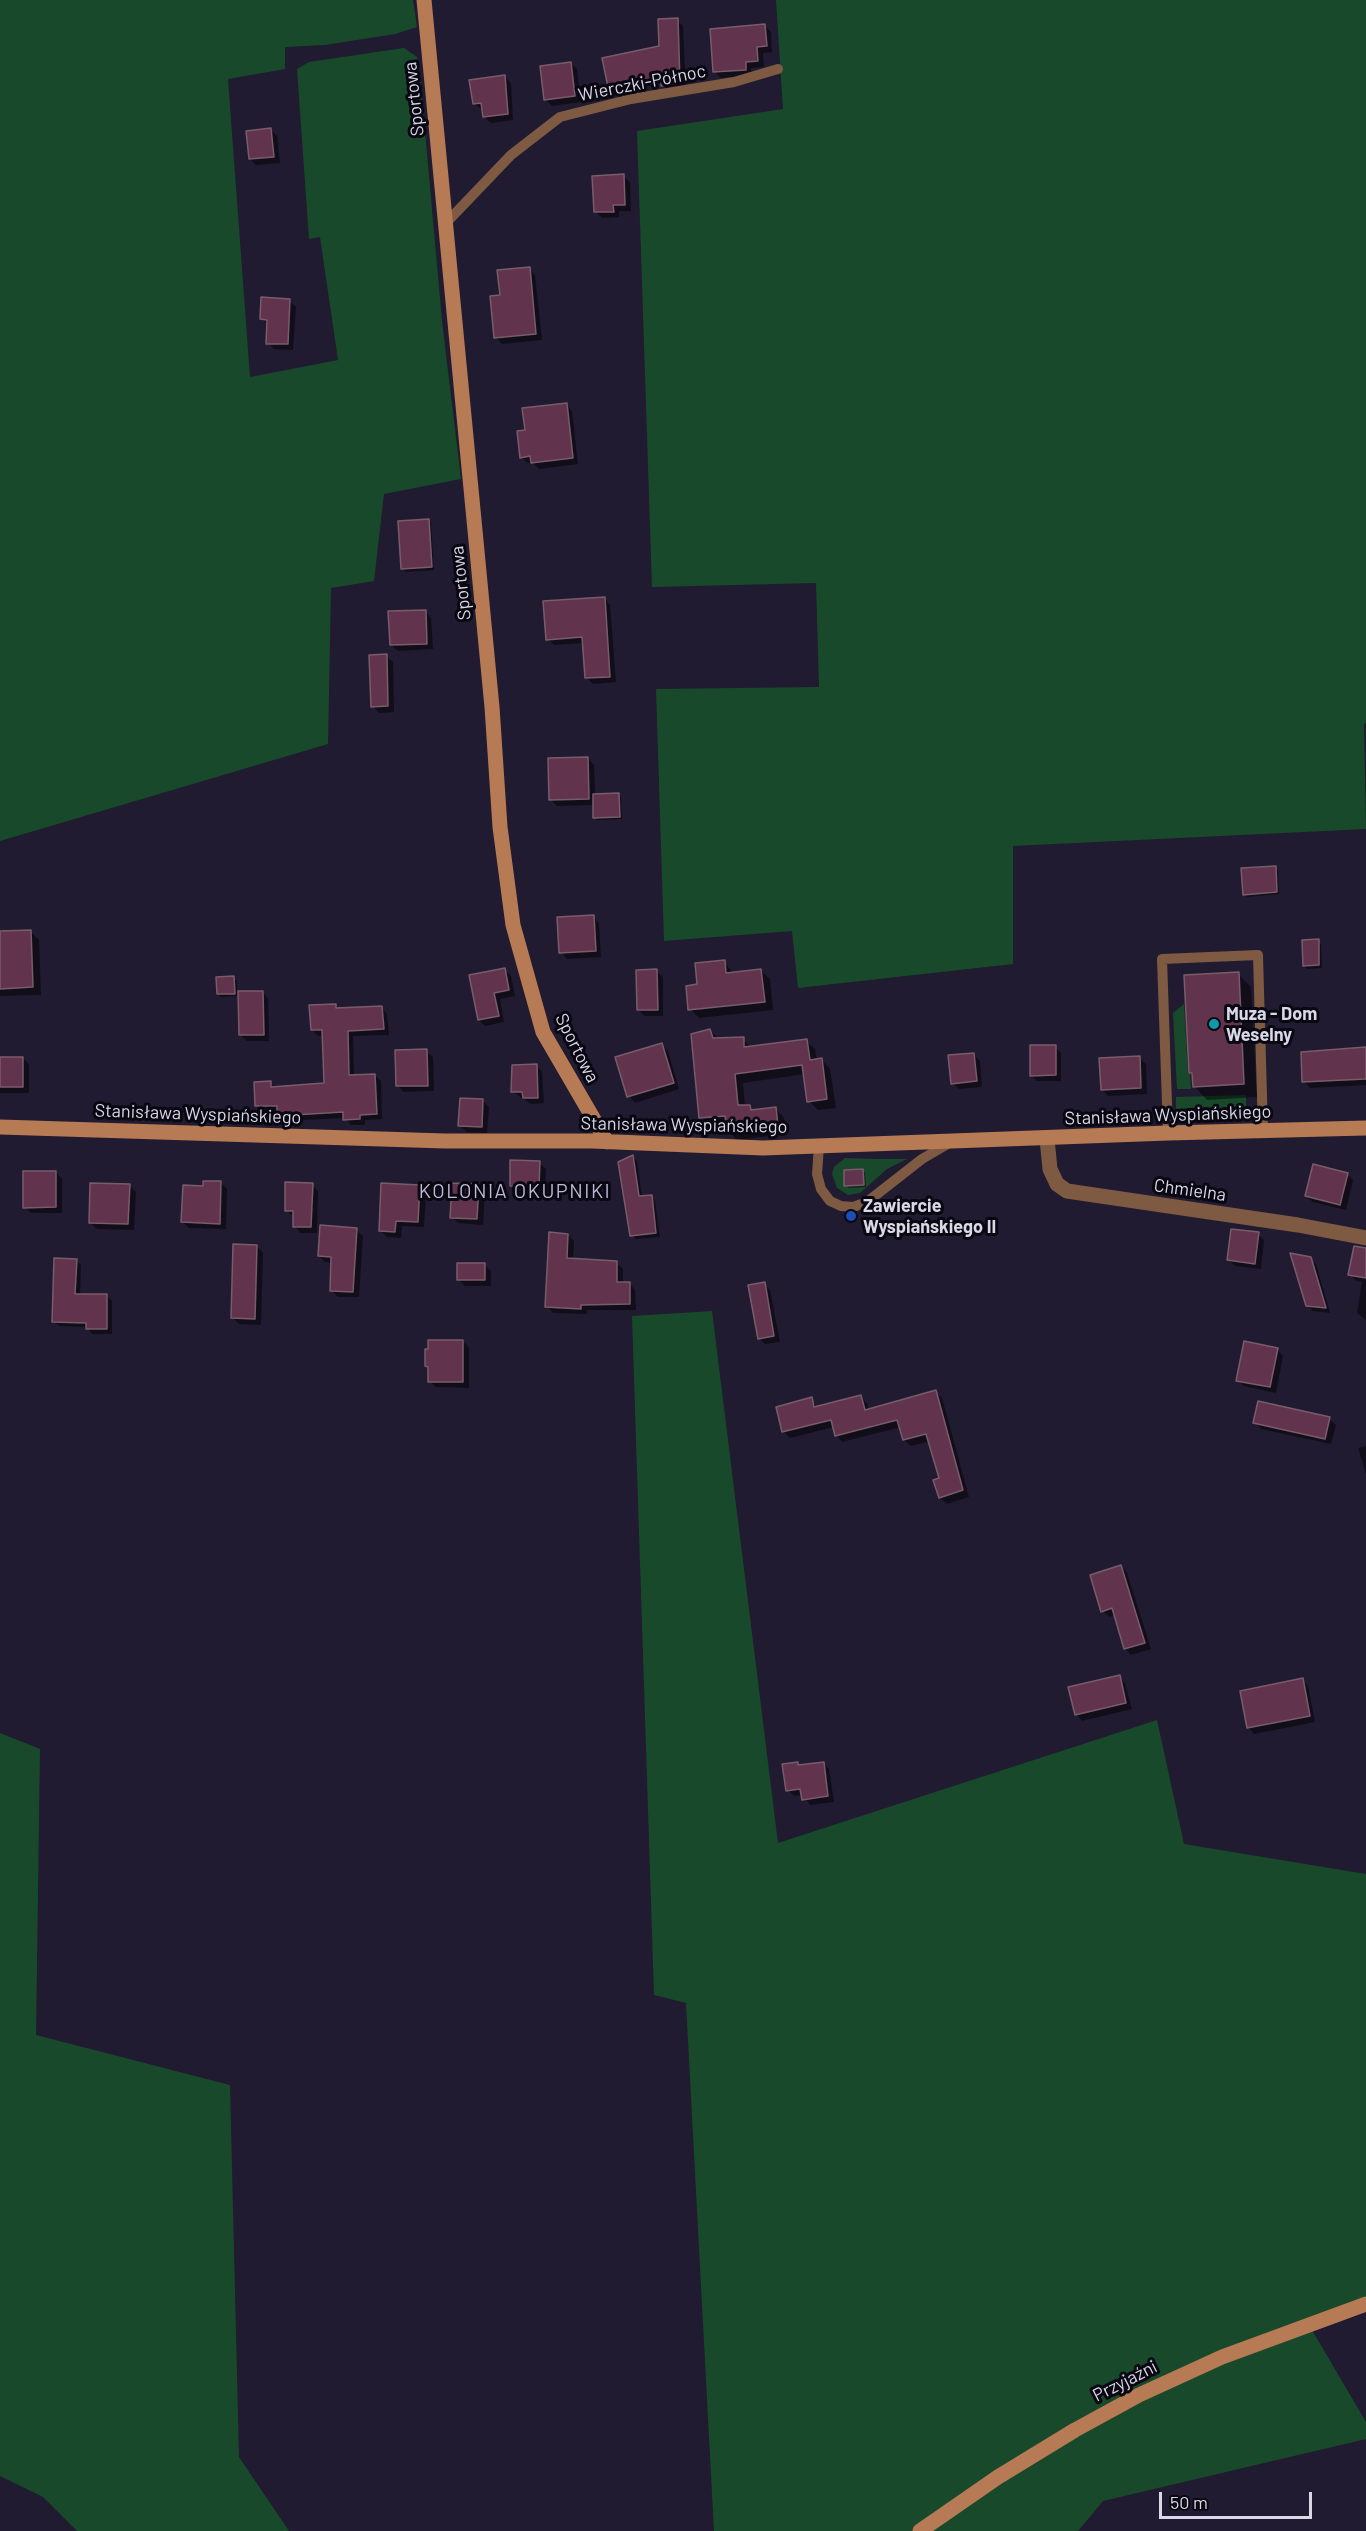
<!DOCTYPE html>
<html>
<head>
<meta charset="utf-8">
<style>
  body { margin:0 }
  #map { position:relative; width:1366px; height:2531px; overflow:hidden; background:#201b31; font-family:Barlow,sans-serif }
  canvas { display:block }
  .scale { position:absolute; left:1159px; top:2492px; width:153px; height:27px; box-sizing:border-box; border:3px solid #dad7e7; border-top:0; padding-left:8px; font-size:18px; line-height:21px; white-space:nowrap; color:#dad7e7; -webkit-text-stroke:4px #090711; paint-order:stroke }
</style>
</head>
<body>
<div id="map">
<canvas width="1366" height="2531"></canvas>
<div class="scale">50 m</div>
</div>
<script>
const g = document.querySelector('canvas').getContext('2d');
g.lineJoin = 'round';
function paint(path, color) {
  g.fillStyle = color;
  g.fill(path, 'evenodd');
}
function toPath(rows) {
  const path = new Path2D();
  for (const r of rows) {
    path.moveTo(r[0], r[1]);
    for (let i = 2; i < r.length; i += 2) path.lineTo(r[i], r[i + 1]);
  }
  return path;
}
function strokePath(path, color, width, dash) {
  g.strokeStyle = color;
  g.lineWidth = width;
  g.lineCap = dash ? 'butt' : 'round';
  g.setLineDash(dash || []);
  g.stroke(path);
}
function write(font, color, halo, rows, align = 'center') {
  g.font = font + ' Barlow,sans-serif';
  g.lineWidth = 6;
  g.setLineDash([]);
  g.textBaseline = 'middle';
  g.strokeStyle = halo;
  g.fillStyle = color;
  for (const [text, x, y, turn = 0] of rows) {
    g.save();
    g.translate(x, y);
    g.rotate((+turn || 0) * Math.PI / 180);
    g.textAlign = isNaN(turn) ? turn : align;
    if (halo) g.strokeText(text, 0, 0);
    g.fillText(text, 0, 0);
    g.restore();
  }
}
const green = toPath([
  [0,0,413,0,417,27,395,34,325,45,285,47,285,69,228,79,250,377,338,360,320,237,309,239,297,69,309,62,404,48,417,57,420,75,442,321,461,479,384,494,374,581,331,588,328,744,0,841],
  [776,0,1366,0,1366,723,1364,724,1366,829,1013,846,1013,964,798,988,792,931,664,941,656,689,819,687,816,583,652,587,637,131,783,109],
  [1184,1004,1188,1074,1190,1074,1191,1089,1177,1089,1173,1013],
  [1246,1095,1246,1117,1215,1119,1210,1107,1176,1109,1176,1097],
  [845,1158,878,1159,907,1159,887,1169,860,1193,848,1195,837,1188,832,1174,834,1167],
  [712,1311,778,1843,1157,1720,1184,1844,1366,1874,1366,2300,1309,2325,1366,2422,1366,2439,1103,2501,1078,2531,714,2531,686,2003,654,1995,632,1316],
  [0,1733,40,1749,36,2035,230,2085,239,2457,289,2531,77,2531,43,2497,0,2476]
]);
const shadow = toPath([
  [677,20,683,26,686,89,669,92,662,83,616,93,609,87,603,59,661,47],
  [765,26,771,32,772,52,763,53,764,67,751,68,752,75,721,78,715,72],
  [570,63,577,69,581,102,552,106,546,100],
  [504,76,511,83,513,120,491,123,484,117,483,110,474,104],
  [271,130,277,136,280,163,256,165,250,159],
  [623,176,630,182,631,211,619,211,619,217,602,218,596,212],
  [529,269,535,275,542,340,502,344,495,337,501,297],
  [289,300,296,307,293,350,274,349,268,343,269,325,262,319],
  [566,404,572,411,578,464,539,469,533,463,528,463,521,457,527,432],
  [429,521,431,523,434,570,406,572,403,569],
  [604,598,610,605,616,682,593,684,587,678,584,643,554,645,548,639],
  [425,611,431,618,433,649,398,651,391,645],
  [386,656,393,662,394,712,379,713,372,706],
  [588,758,594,765,595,795,618,794,621,797,622,819,597,820,595,817,594,805,557,806,551,800],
  [1275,867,1278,870,1279,894,1247,897,1244,894],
  [593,917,599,923,601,957,567,959,561,952],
  [31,932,39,940,41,995,0,996,0,933],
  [1318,941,1321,944,1322,968,1307,969,1304,966],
  [724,962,734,974,760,970,770,979,773,1010,699,1018,690,1009,698,986],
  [504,970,511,976,515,996,500,999,504,1022,485,1026,479,1020],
  [656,971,663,977,663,1016,645,1016,638,1010],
  [1238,974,1251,987,1257,1097,1207,1100,1194,1086,1194,1075,1191,1072],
  [234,978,237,981,237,993,262,992,268,998,269,1041,247,1041,240,1035,240,996,221,997,218,994],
  [335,1006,338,1009,382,1008,387,1014,389,1035,353,1036,354,1076,375,1075,381,1081,382,1119,365,1120,365,1125,351,1125,345,1118,285,1121,279,1116,278,1111,262,1112,256,1106,270,1083,275,1088,326,1085,324,1035,318,1036,312,1030],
  [710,1030,719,1039,743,1039,752,1048,806,1041,815,1049,817,1060,822,1060,830,1069,836,1108,818,1110,809,1101,805,1074,743,1083,745,1106,750,1106,755,1112,776,1109,784,1118,787,1134,737,1140,729,1132,728,1124,710,1126,701,1117],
  [661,1045,668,1051,679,1089,635,1103,629,1096],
  [1055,1047,1061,1053,1061,1081,1037,1081,1031,1075],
  [1366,1049,1366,1085,1310,1088,1304,1081],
  [426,1051,433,1057,434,1091,404,1092,398,1086],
  [974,1055,980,1061,982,1087,959,1089,952,1083],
  [0,1058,23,1058,29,1064,29,1093,0,1093],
  [1139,1058,1146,1064,1147,1094,1108,1096,1102,1090],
  [536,1065,542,1072,544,1103,531,1104,513,1092],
  [482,1100,489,1107,487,1133,466,1132,460,1125],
  [633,1157,637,1161,642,1197,651,1196,655,1201,660,1237,636,1239,632,1235],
  [539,1163,546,1169,545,1192,517,1192,511,1185],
  [863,1170,865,1173,866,1187,849,1188,846,1186],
  [56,1172,62,1179,62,1213,31,1213,25,1207],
  [1347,1174,1353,1180,1346,1210,1313,1202,1306,1196],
  [221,1183,227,1189,226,1229,189,1228,182,1221,204,1187],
  [129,1185,136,1192,134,1230,97,1229,90,1223],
  [312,1185,318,1191,317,1233,301,1233,294,1226,295,1217,286,1211],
  [478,1185,485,1191,483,1225,458,1223,452,1217],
  [419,1186,426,1193,424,1227,402,1226,401,1238,387,1237,381,1231],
  [356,1230,363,1236,359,1297,338,1297,331,1290,332,1263,325,1262,319,1256],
  [1258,1234,1264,1240,1261,1269,1235,1266,1229,1260],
  [567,1235,574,1241,573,1260,616,1263,623,1269,623,1283,629,1283,635,1290,636,1310,587,1310,587,1314,553,1313,547,1306],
  [257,1246,263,1253,261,1325,239,1324,233,1318],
  [1366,1255,1366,1320,1357,1313,1362,1282,1356,1281,1350,1274],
  [1310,1258,1316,1264,1330,1313,1313,1311,1308,1306],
  [76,1260,81,1265,80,1295,107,1296,112,1301,112,1334,92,1334,87,1327,59,1326,53,1321],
  [485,1265,491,1271,491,1286,465,1286,458,1279],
  [764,1283,770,1290,780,1342,765,1344,759,1338],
  [463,1341,469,1348,469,1388,436,1387,429,1381,429,1369,426,1366],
  [1277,1349,1283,1356,1276,1393,1244,1386,1237,1380],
  [936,1392,942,1398,969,1497,947,1504,940,1498,941,1479,930,1441,911,1446,904,1440,901,1427,842,1442,836,1435,834,1427,790,1438,783,1431,811,1399,818,1408,861,1397,867,1403,869,1410],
  [1329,1419,1336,1425,1331,1444,1261,1429,1255,1422],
  [1366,1446,1366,1474,1358,1448],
  [1121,1566,1127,1573,1151,1649,1131,1655,1125,1648,1116,1615,1109,1617,1103,1611],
  [1119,1677,1125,1683,1132,1709,1082,1721,1076,1714],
  [1302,1679,1308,1686,1315,1722,1254,1734,1248,1727],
  [823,1763,829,1769,834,1802,810,1805,803,1795,794,1796,788,1790,797,1764,800,1766]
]);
const building = toPath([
  [678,18,680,83,661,86,661,76,608,87,602,58,659,46,658,19,678,18],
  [765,24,767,46,757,47,758,61,746,62,746,70,713,72,710,29,765,24],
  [571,62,575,96,544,100,540,66,571,62],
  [505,75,508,114,483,117,481,103,473,104,469,80,505,75],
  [271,128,274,157,249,159,246,131,271,128],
  [624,174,625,205,613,205,614,212,594,212,592,176,624,174],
  [530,267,536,334,494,338,490,296,500,295,497,270,530,267],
  [261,297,290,299,288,344,266,344,267,320,260,319,261,297],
  [567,403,573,458,531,463,530,456,520,458,517,431,525,430,522,408,567,403],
  [429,519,432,567,401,569,398,521,429,519],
  [605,597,610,677,585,678,582,637,546,640,543,601,605,597],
  [426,610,427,644,390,645,388,611,426,610],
  [387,654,388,706,371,707,369,655,387,654],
  [588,757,589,799,549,800,548,758,588,757],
  [619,793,620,817,593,818,593,794,619,793],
  [1276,866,1277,892,1243,895,1241,868,1276,866],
  [594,915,596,951,559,953,557,917,594,915],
  [31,930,33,987,0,989,0,931,31,930],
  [1319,939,1319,965,1303,966,1302,940,1319,939],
  [725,960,726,973,761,969,765,1002,688,1010,686,986,697,984,695,963,725,960],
  [505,968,509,990,494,993,499,1016,478,1020,469,975,505,968],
  [657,969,658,1010,637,1010,636,970,657,969],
  [1239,972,1244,1084,1193,1087,1192,1073,1189,1073,1184,975,1239,972],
  [234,976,235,994,217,994,216,977,234,976],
  [238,991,263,991,264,1035,239,1035,238,991],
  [336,1004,336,1008,382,1006,384,1029,348,1031,349,1075,375,1074,377,1114,360,1115,360,1119,343,1120,343,1112,277,1116,277,1106,255,1106,254,1082,271,1081,271,1087,324,1083,322,1030,311,1030,309,1005,336,1004],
  [710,1029,713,1038,744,1037,744,1047,807,1039,810,1060,822,1058,827,1099,807,1102,802,1065,735,1074,738,1105,750,1105,751,1110,776,1107,778,1126,727,1132,725,1116,699,1118,691,1034,710,1029],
  [662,1043,674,1083,627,1097,615,1057,662,1043],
  [1030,1045,1056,1045,1056,1075,1030,1076,1030,1045],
  [1366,1047,1366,1079,1302,1082,1301,1052,1366,1047],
  [427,1049,428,1086,396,1086,395,1050,427,1049],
  [974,1053,977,1081,951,1084,948,1055,974,1053],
  [1140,1056,1141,1088,1101,1090,1099,1058,1140,1056],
  [0,1057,23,1057,23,1087,0,1087,0,1057],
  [537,1064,538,1098,523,1098,522,1092,511,1092,512,1065,537,1064],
  [460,1098,483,1099,482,1127,458,1126,460,1098],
  [633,1155,639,1196,652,1195,656,1233,630,1236,618,1162,633,1155],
  [510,1160,540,1161,539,1187,510,1186,510,1160],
  [1313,1164,1348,1173,1340,1205,1305,1196,1313,1164],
  [863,1169,864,1185,844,1186,844,1170,863,1169],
  [23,1171,56,1171,56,1207,23,1208,23,1171],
  [203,1181,221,1181,220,1224,181,1222,183,1185,203,1186,203,1181],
  [285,1182,313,1183,311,1227,293,1227,293,1211,285,1211,285,1182],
  [90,1183,130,1184,128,1224,89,1223,90,1183],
  [381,1183,420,1185,418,1222,396,1221,395,1232,379,1231,381,1183],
  [452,1183,479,1184,477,1219,450,1218,452,1183],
  [320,1225,357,1228,353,1292,330,1291,331,1257,318,1256,320,1225],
  [1231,1229,1259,1232,1255,1264,1227,1260,1231,1229],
  [549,1232,568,1234,567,1258,617,1261,617,1282,630,1282,630,1304,581,1305,581,1309,545,1307,549,1232],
  [233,1244,257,1245,255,1319,231,1318,233,1244],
  [1354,1246,1366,1248,1366,1278,1348,1275,1354,1246],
  [1290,1253,1311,1257,1326,1308,1306,1306,1290,1253],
  [54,1258,77,1259,75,1294,107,1294,107,1329,86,1329,86,1323,52,1322,54,1258],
  [457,1263,485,1263,485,1280,457,1280,457,1263],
  [765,1282,774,1336,758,1339,748,1285,765,1282],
  [428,1340,463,1340,463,1382,428,1382,428,1367,425,1366,425,1349,428,1349,428,1340],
  [1244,1341,1278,1348,1270,1387,1236,1381,1244,1341],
  [936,1390,963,1490,939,1498,933,1480,939,1478,926,1434,903,1440,897,1420,835,1436,831,1420,782,1432,776,1407,812,1397,814,1407,861,1395,865,1410,936,1390],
  [1258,1401,1330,1417,1325,1439,1253,1423,1258,1401],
  [1121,1565,1145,1643,1124,1649,1112,1608,1101,1612,1090,1575,1121,1565],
  [1120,1675,1126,1703,1075,1715,1068,1687,1120,1675],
  [1303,1678,1310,1716,1247,1728,1240,1691,1303,1678],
  [798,1762,798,1765,824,1762,828,1796,802,1800,800,1789,786,1791,782,1764,798,1762]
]);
const lane = toPath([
  [446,223,511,155,560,117,631,99,734,82,778,69],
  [1168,1133,1162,959,1258,955,1263,1131],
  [819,1146,817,1174,821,1189,830,1201,841,1206,853,1207,867,1202,922,1159,951,1142]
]);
const street = toPath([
  [1047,1139,1050,1169,1057,1184,1067,1191,1298,1225,1366,1238]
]);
const secondary = toPath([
  [424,0,492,707,500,827,513,925,543,1032,607,1142],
  [0,1127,445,1141,592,1141,763,1148,1168,1133,1366,1128],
  [920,2531,998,2477,1075,2430,1139,2395,1222,2357,1366,2304]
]);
const markers = [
  [1214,1024,6,"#0f9aa8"],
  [851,1216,6,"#1a4fb4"]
];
const streetNames = [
  ["Wierczki-Północ",642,83,-11],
  ["Sportowa",414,99,-96],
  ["Sportowa",461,583,-96],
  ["Sportowa",577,1048,63],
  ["Stanisława Wyspiańskiego",198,1114,2],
  ["Stanisława Wyspiańskiego",1168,1115,-2],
  ["Stanisława Wyspiańskiego",684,1125,1],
  ["Chmielna",1190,1190,8],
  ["Przyjaźni",1125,2381,-27]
];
const poiNames = [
  ["Muza - Dom",1226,1014],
  ["Weselny",1226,1035],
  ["Zawiercie",863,1206],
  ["Wyspiańskiego II",863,1227]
];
const neighbourhoodNames = [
  ["KOLONIA OKUPNIKI",515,1191]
];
paint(green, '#19492b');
paint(shadow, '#0007');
paint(building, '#61334c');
strokePath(building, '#795c6a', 1.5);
strokePath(lane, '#7f5a42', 10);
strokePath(street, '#7f5a42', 15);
strokePath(secondary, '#b67a54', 15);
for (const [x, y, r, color] of markers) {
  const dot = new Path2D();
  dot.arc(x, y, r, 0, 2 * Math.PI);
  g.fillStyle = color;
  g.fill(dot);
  strokePath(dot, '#090711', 2);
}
write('18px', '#dad7e7', '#090711', streetNames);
write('bold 18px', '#dad7e7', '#090711', poiNames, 'left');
g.letterSpacing = '1.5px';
write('20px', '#beb9d7', '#090711', neighbourhoodNames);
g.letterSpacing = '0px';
</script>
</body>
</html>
